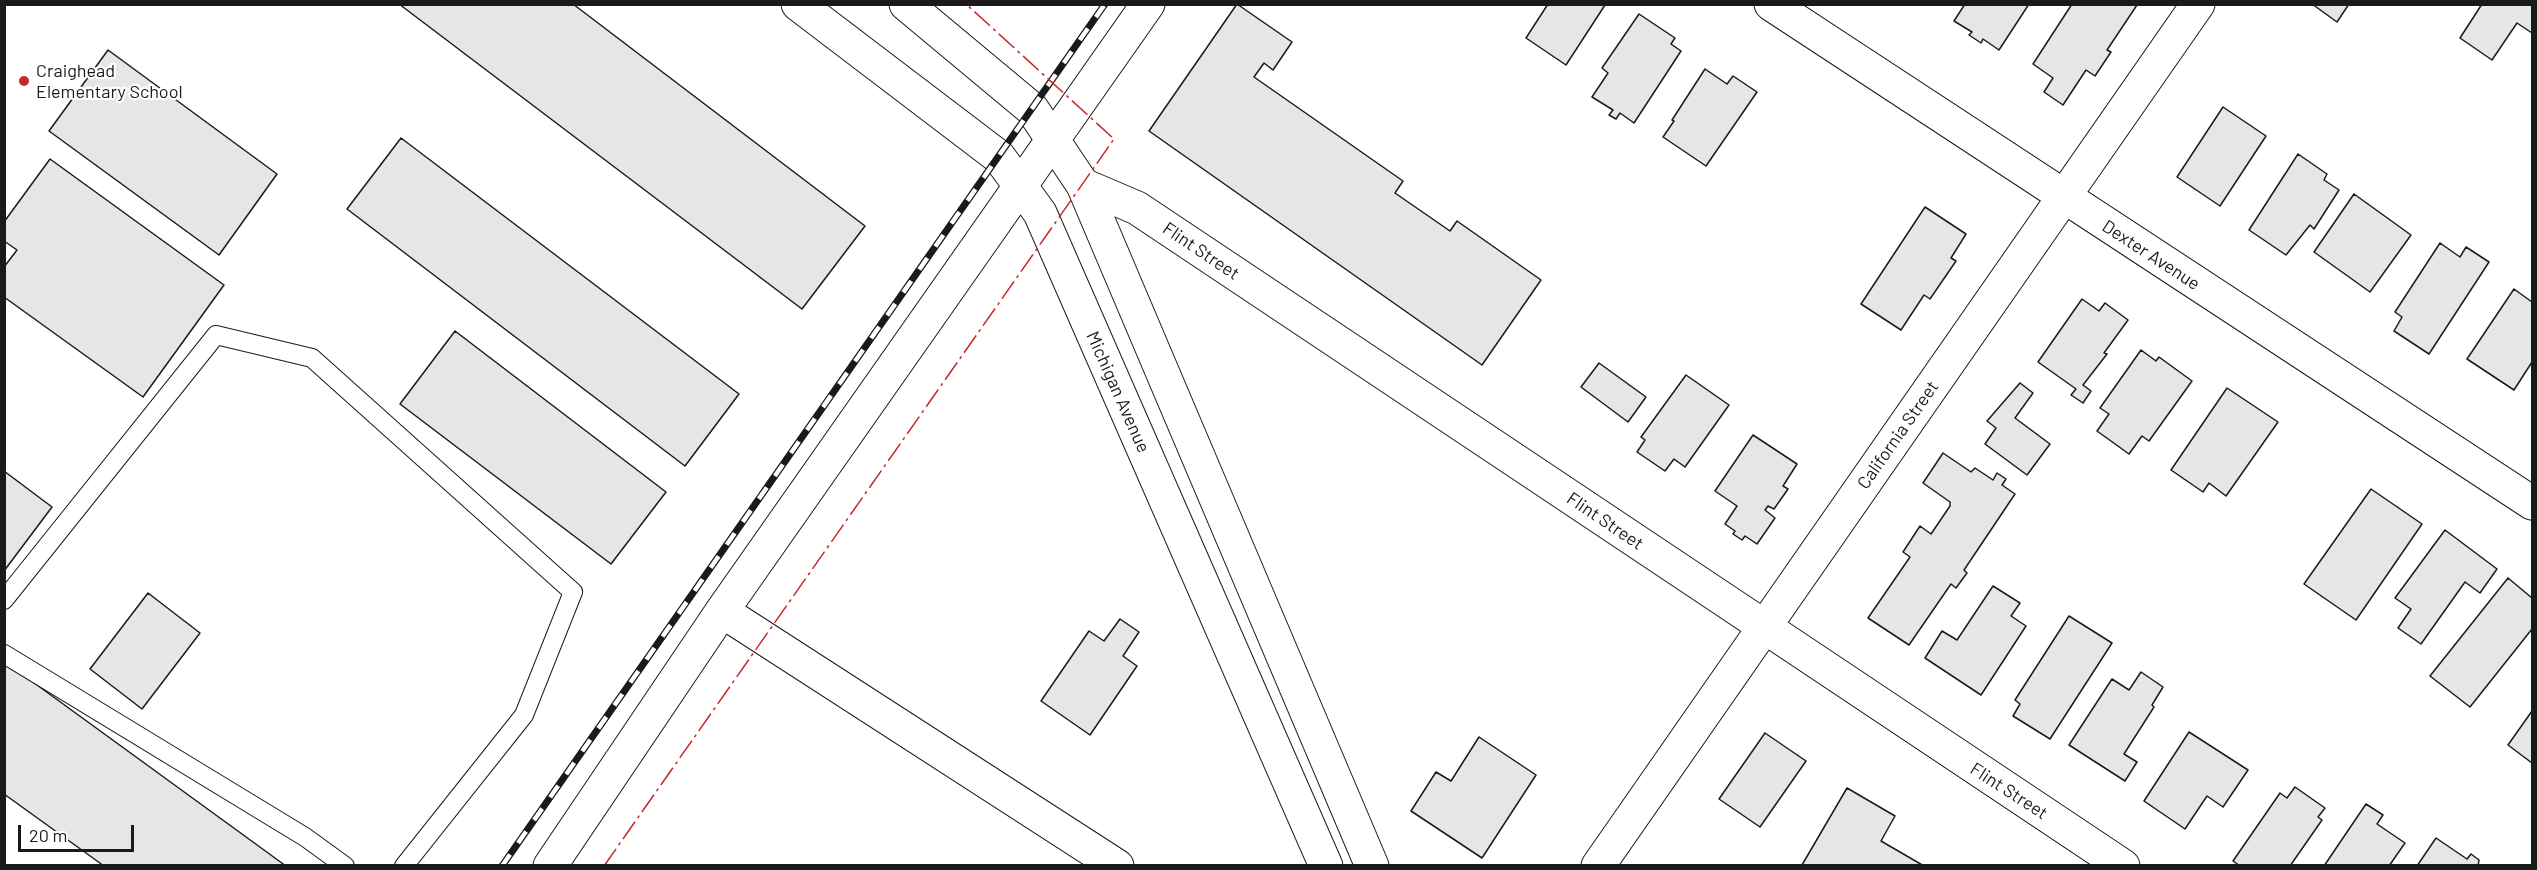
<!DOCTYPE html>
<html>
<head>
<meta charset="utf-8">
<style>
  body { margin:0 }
  #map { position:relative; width:2537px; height:870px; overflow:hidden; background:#fff; font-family:Barlow,sans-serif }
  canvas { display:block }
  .frame { position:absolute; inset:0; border:6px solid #1a1a1a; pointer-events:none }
  .scale { position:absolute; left:18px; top:825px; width:116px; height:27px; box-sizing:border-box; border:3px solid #1a1a1a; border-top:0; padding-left:8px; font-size:18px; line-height:21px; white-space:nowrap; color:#1a1a1a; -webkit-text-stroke:4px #fff; paint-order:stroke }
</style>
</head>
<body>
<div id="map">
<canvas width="2537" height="870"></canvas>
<div class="frame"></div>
<div class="scale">20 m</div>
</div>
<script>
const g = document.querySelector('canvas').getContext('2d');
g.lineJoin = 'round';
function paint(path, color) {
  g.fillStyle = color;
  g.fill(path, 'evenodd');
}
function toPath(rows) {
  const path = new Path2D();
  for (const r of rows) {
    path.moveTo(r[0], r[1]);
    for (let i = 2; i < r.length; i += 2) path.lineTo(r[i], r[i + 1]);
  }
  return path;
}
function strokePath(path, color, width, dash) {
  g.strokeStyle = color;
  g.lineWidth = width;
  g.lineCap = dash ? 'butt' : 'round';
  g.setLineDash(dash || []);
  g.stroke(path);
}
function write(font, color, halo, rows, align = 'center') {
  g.font = font + ' Barlow,sans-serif';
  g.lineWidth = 4.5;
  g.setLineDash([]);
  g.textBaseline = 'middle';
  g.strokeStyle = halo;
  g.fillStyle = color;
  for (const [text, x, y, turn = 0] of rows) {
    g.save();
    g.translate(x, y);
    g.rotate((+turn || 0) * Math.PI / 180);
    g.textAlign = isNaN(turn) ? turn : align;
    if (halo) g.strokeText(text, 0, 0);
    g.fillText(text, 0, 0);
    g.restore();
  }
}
const building = toPath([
  [399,4,573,4,865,226,802,309,399,4],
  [1237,4,1292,42,1273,70,1264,63,1254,77,1403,181,1395,193,1450,231,1457,221,1541,280,1482,365,1149,131,1237,4],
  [1548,4,1605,5,1566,65,1526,38,1548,4],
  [1965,4,2029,4,1999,50,1983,39,1981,43,1969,35,1972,32,1954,21,1965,4],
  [2072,4,2137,5,2107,50,2111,52,2095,76,2086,70,2063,105,2044,92,2053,78,2033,64,2072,4],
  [2312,4,2349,4,2337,22,2312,4],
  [2482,4,2532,4,2532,33,2517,23,2492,60,2460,38,2482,4],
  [1639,14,1675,38,1671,44,1681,51,1634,123,1620,113,1616,119,1609,115,1613,110,1592,97,1608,73,1602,68,1639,14],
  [108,50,277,174,219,255,49,131,108,50],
  [1705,69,1727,84,1733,76,1757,92,1706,166,1663,137,1674,121,1672,120,1705,69],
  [2223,107,2266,136,2220,206,2177,177,2223,107],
  [401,138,739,394,685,466,347,209,401,138],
  [2298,154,2327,174,2324,180,2339,190,2314,229,2310,225,2286,255,2249,230,2298,154],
  [50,159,224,285,143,397,4,297,4,267,17,250,4,241,4,222,50,159],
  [2354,194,2411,235,2370,292,2314,252,2354,194],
  [1925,207,1966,234,1951,258,1956,261,1930,299,1924,295,1901,330,1861,304,1925,207],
  [2440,243,2460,257,2466,247,2489,262,2429,354,2394,331,2402,317,2395,312,2440,243],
  [2514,289,2532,302,2532,362,2514,390,2467,359,2514,289],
  [2082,299,2099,311,2105,303,2128,320,2104,353,2107,354,2083,385,2091,391,2083,403,2071,395,2076,389,2038,362,2082,299],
  [455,331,666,492,611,564,400,404,455,331],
  [2141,350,2156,361,2159,357,2192,381,2149,441,2142,436,2129,454,2097,431,2109,414,2100,408,2141,350],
  [1599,363,1646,397,1628,422,1581,387,1599,363],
  [1686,375,1729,405,1685,467,1674,459,1665,471,1637,452,1645,440,1641,437,1686,375],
  [2020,383,2033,393,2015,418,2050,444,2027,475,1985,444,1996,428,1987,421,2020,383],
  [2227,388,2278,422,2226,496,2209,483,2203,492,2171,470,2227,388],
  [1753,435,1797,464,1783,486,1788,489,1774,509,1768,506,1765,510,1775,518,1757,544,1745,536,1742,540,1733,534,1735,531,1725,524,1737,506,1715,491,1753,435],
  [1943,453,1971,472,1975,468,1993,480,1997,473,2006,479,2002,485,2015,494,1964,570,1967,573,1956,588,1951,584,1909,645,1868,618,1910,557,1903,552,1920,526,1931,534,1950,506,1950,502,1923,483,1943,453],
  [4,471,52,507,4,571,4,471],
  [2371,489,2422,524,2356,620,2304,584,2371,489],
  [2445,530,2497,569,2480,593,2465,582,2421,644,2398,628,2411,609,2395,598,2445,530],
  [2508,578,2532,598,2532,629,2470,707,2430,676,2508,578],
  [1993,586,2020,603,2011,616,2026,626,1981,695,1925,658,1942,631,1957,640,1993,586],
  [148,593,200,633,142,709,90,669,148,593],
  [2069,616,2112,643,2050,739,2013,716,2020,704,2015,700,2069,616],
  [1120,619,1139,632,1123,656,1137,666,1090,735,1041,701,1089,631,1104,641,1120,619],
  [4,661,286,866,104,866,4,794,4,661],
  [2141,672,2163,687,2152,705,2154,707,2124,754,2137,762,2125,781,2069,745,2112,679,2129,690,2141,672],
  [2532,711,2532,763,2508,745,2532,711],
  [2189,732,2248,770,2223,807,2207,796,2185,829,2144,801,2189,732],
  [1765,733,1806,761,1760,827,1719,799,1765,733],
  [1479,737,1536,775,1482,858,1411,811,1436,772,1451,781,1479,737],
  [2295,787,2325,808,2318,817,2322,820,2290,866,2240,866,2233,861,2280,793,2287,798,2295,787],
  [1847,788,1895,816,1881,841,1924,866,1802,865,1847,788],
  [2366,804,2383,815,2377,824,2405,843,2389,866,2324,866,2366,804],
  [2436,838,2467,859,2471,854,2479,860,2478,866,2417,866,2436,838]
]);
const lane = toPath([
  [4,600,216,335,312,358,573,592,524,715,404,866],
  [4,654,305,837,345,866]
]);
const street = toPath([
  [1771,4,2532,503],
  [1083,185,1137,208,2123,866],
  [722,611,1117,866],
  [550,866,722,611,1148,4],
  [1598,866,2198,4]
]);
const secondary = toPath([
  [798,4,999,157,1040,213,1326,866],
  [906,4,1032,109,1083,185,1372,866]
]);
const rail = toPath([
  [502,866,1105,4]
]);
const power = toPath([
  [604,866,1114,139,966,4]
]);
const markers = [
  [24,81,6,"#c62828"]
];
const poiNames = [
  ["Craighead",36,71],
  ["Elementary School",36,92]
];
const streetNames = [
  ["Flint Street",1201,251,34],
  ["Dexter Avenue",2151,255,33],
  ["Michigan Avenue",1118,392,66],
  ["California Street",1898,435,-55],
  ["Flint Street",1605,521,34],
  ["Flint Street",2009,791,33]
];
paint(building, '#e6e6e6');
strokePath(building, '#1a1a1a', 1.5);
strokePath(lane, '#1a1a1a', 20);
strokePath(street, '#1a1a1a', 35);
strokePath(secondary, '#1a1a1a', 35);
strokePath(lane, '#fff', 18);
strokePath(street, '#fff', 33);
strokePath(secondary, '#fff', 33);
strokePath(rail, '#1a1a1a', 7);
strokePath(rail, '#fff', 4.5, [14]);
strokePath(power, '#c62828', 1.5, [21, 4.5, 3, 4.5]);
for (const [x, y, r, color] of markers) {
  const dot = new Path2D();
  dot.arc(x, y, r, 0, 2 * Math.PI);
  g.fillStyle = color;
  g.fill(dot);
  strokePath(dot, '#fff', 2);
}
write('18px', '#1a1a1a', '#fff', poiNames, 'left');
write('18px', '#1a1a1a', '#fff', streetNames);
</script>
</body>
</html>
